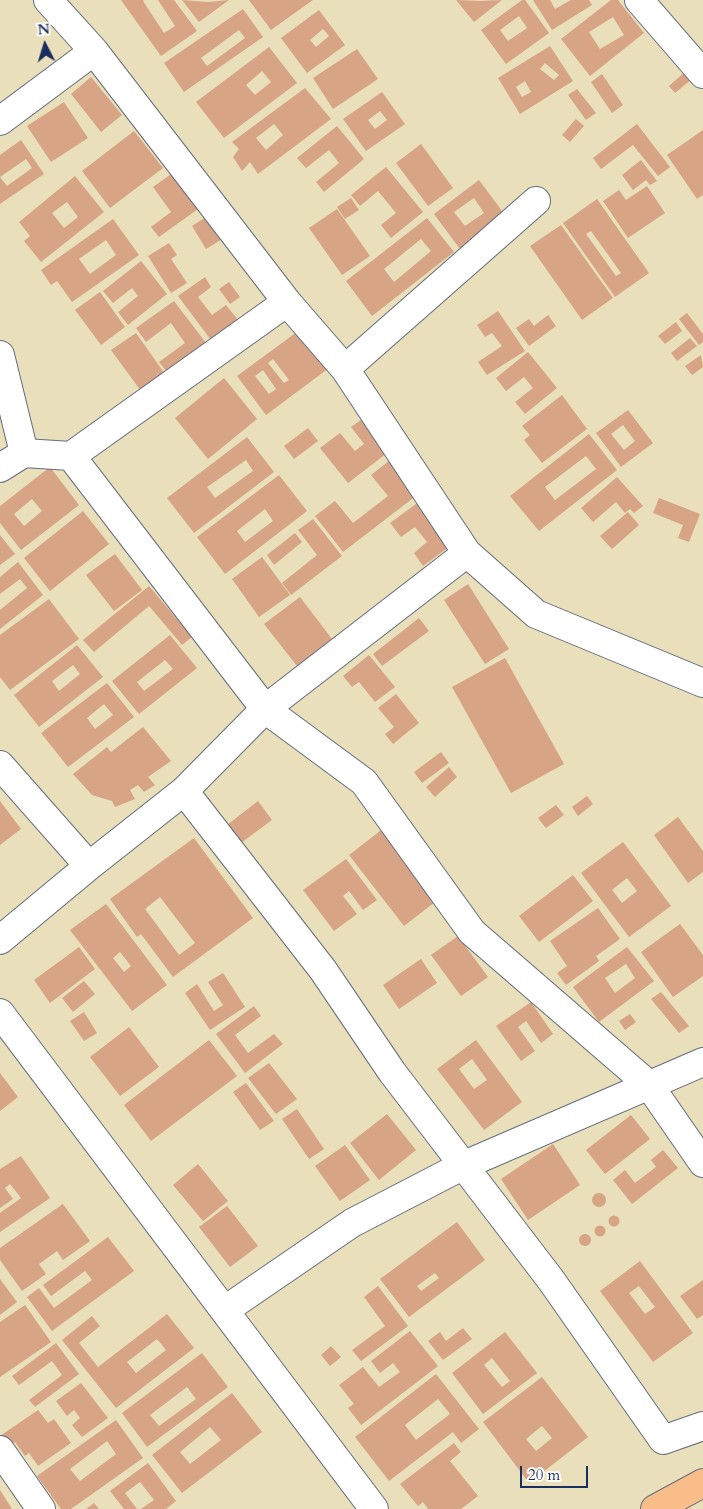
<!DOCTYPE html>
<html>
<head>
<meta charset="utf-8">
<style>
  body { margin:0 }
  #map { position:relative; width:703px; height:1509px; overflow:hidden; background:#e9dfba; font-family:Cardo,serif }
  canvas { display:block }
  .north { position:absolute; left:20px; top:20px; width:50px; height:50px; -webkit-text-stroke:4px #fdfcf7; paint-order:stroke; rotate:355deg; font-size:14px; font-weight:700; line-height:20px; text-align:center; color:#1b2f5e }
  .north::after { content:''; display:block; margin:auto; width:18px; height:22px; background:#1b2f5e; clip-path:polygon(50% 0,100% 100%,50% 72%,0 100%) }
  .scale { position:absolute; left:520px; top:1466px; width:68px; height:22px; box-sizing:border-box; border:2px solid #1b2f5e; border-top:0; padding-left:6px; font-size:15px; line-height:18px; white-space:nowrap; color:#1b2f5e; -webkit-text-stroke:4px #fdfcf7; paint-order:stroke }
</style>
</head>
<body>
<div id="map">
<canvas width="703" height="1509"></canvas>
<div class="north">N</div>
<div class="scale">20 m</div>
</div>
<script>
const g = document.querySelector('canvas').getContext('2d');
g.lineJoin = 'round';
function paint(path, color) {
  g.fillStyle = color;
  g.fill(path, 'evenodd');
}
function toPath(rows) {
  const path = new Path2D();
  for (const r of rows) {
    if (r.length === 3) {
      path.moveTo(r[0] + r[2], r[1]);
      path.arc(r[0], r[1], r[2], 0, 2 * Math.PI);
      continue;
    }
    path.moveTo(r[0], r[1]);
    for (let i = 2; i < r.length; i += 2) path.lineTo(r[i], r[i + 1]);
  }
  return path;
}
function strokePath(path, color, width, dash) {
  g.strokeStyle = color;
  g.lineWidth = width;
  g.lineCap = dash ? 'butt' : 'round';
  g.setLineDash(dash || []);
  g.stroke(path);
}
const building = toPath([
  [121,0,144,0,143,1,164,33,175,26,158,0,174,0,197,31,161,56],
  [182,0,208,2,229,0,199,22],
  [249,0,313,0,271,30],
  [456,0,480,1,502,0,474,22],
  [522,0,525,0,549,33,506,64,481,30],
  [519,16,527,28,508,41,500,30],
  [533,0,550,0,555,9,571,0,589,0,592,5,552,30],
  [611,0,618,0,644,33,590,76,561,39],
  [613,17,624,35,600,49,589,32],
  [243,9,263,37,184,92,164,63],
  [239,30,245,38,207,66,201,58],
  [319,10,345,45,307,73,281,38],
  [323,29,329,36,316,47,310,40],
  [550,46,573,81,520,114,498,78],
  [545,63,559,75,554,80,540,69],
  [525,81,531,92,522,97,516,87],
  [269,47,297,83,224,138,196,102],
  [262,71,271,82,255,95,246,85],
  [357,49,378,79,333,109,313,78],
  [687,70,693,78,675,93,669,86],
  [602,74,623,105,612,113,591,82],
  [91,77,122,115,101,132,71,94],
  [305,88,331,119,258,174,250,162,242,171,233,157,239,149,232,142],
  [274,124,283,135,266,150,256,138],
  [577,89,596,113,586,120,568,95],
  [382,92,405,124,366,151,343,119],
  [380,111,387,120,375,129,368,120],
  [64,102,88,138,51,162,27,126],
  [576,119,584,126,570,142,562,135],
  [637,124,670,167,658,176,633,145,601,169,593,158],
  [337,126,364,159,324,192,316,182,339,163,329,150,306,168,297,158],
  [703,130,703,195,697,199,667,155],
  [134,131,163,168,110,208,82,171],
  [21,140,44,174,0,204,0,155],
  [26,159,32,168,7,186,0,177],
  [421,144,453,188,428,206,396,163],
  [641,160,657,181,650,185,646,180,633,190,622,175],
  [386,167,423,212,391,238,381,225,396,213,378,191,360,206,351,195],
  [178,169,205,204,159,237,151,227,171,212,153,187],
  [75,176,104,212,41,262,24,241,30,236,19,222],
  [67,202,78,217,64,228,52,213],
  [479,180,505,215,460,249,434,214],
  [474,198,484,213,465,226,454,212],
  [647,186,665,213,628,238,603,201,619,190,626,200],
  [351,198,359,210,345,219,337,207],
  [597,199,649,273,615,297,563,223],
  [591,231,621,273,616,276,586,234],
  [337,209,370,256,342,275,309,228],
  [215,211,224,238,206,249,192,226],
  [427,218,454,252,372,316,346,281],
  [421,239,431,251,394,282,384,269],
  [113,219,139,255,72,302,57,281,51,285,41,270],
  [106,240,116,255,90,274,79,259],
  [561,225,613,298,582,320,530,246],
  [169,243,177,255,171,259,187,283,171,293,148,256],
  [141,261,167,294,128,325,118,312,138,296,132,288,113,303,103,291],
  [205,277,211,287,198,297,212,315,226,305,238,320,211,340,178,296],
  [229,282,240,297,230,304,219,289],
  [100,292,125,327,101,345,75,310],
  [174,301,206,343,167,372,159,362,185,343,171,323,146,342,136,328],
  [498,311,525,351,487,375,478,362,502,346,492,333,485,337,477,325],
  [687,313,703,334,703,342,699,345,679,319],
  [548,315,556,326,529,346,516,328,529,319,534,326],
  [676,322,682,331,665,344,658,336],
  [301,329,329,368,266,415,237,376],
  [273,359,289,380,284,383,268,363],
  [263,370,276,389,269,394,255,376],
  [136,333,165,374,141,391,111,350],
  [690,338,697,346,677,361,671,353],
  [528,352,557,388,525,414,515,402,533,388,524,377,506,391,496,378],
  [701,355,703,367,692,375,685,366],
  [224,378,257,419,208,459,175,418],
  [562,395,587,429,542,463,524,440,530,435,522,426],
  [628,410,653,443,621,467,596,433],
  [623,425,635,441,624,450,611,434],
  [365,417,391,450,348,483,320,448,340,433,355,451,364,444,351,427],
  [308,428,318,441,294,459,284,446],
  [589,434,617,470,539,531,510,496],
  [586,456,596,469,555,500,545,487],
  [247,437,274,472,194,533,167,498],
  [246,460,253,471,215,498,207,487],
  [394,457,421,492,343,552,315,516,335,501,353,523,388,496,371,475],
  [50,467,79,505,21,550,0,523,0,506],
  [32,499,42,511,24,526,14,514],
  [279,475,307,511,225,574,197,537],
  [265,509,273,521,245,542,237,531],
  [617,477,643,506,634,513,630,509,625,513,616,502,593,522,581,508],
  [424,498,457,541,423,566,414,553,427,542,415,527,401,537,390,523],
  [659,498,700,514,689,542,678,538,683,525,653,513],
  [83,511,109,544,50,591,24,558],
  [628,512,639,525,612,549,600,536],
  [313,519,342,556,291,595,282,583,317,555,298,530],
  [295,533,302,542,274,565,267,555],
  [0,535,15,554,0,565],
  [115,554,142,590,114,611,86,575],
  [262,557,290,595,259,617,232,579],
  [18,562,43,595,0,629,0,610,27,588,20,579,0,594,0,577],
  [468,584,509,649,485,664,444,600],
  [149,586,192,637,182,645,149,606,94,652,83,640],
  [300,597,332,639,297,666,264,624],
  [49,599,79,639,10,690,0,677,0,635],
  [419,618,429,631,382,666,373,654],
  [170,635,197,668,139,714,112,681],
  [165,660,173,669,144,691,137,682],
  [77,645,103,677,39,727,14,695],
  [73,665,80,674,59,691,52,681],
  [369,655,395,687,375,702,359,682,352,687,343,676],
  [505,658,564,764,511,793,452,687],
  [107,683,134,717,68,767,41,733],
  [104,704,113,715,95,729,87,718],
  [396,694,419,723,393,744,385,734,394,727,378,708],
  [143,727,171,761,148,777,155,785,144,792,138,785,130,790,135,799,115,807,112,801,92,795,73,774,107,747,111,752],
  [441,752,449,763,422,783,414,772],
  [449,767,457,777,435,797,426,787],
  [587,796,593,804,578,816,572,807],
  [0,801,21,829,0,845],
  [258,801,272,820,241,843,227,825],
  [556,805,564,815,546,828,538,818],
  [678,817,703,851,703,872,688,883,654,835],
  [389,824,439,899,404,926,349,855],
  [194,838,253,918,173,977,141,934,137,937,110,899],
  [160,897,195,943,179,955,145,909],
  [623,842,671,906,629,937,581,873],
  [627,878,637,891,622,903,612,890],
  [346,859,377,900,363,910,349,891,343,896,357,914,334,931,303,890],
  [573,875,593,901,539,942,519,916],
  [106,904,167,985,132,1011,70,930],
  [120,952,131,966,124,972,113,958],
  [598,908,620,939,596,956,599,961,566,985,557,973,567,966,550,941],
  [680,924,703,955,703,976,673,997,641,952],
  [458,936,488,977,461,996,431,955],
  [79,947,95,969,50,1003,34,980],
  [627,947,654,981,599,1022,573,987],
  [626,964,635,978,615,993,605,978],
  [421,959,437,983,399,1009,383,985],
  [223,973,245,1007,210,1030,185,993,197,984,214,1011,223,1005,208,982],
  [84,981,95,994,73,1012,62,998],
  [661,992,689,1026,679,1033,651,999],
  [531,1002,553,1034,541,1043,526,1021,518,1027,535,1051,521,1061,496,1026],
  [254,1006,261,1016,235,1035,248,1053,274,1034,283,1044,245,1073,216,1034],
  [84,1012,97,1033,84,1041,70,1021],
  [630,1014,636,1022,625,1030,619,1021],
  [129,1027,159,1067,120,1096,90,1057],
  [209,1040,237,1076,151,1141,124,1105],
  [476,1040,522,1102,484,1130,437,1069],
  [472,1059,487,1080,474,1089,459,1069],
  [269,1063,297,1099,276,1114,248,1078],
  [0,1073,18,1097,0,1111],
  [246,1083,274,1121,260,1130,233,1092],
  [297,1109,324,1149,309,1159,282,1119],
  [387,1114,416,1150,379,1180,350,1143],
  [631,1115,650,1139,605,1174,586,1150],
  [553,1144,580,1185,528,1220,501,1179],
  [345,1145,370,1180,340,1201,315,1166],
  [663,1150,678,1168,632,1204,613,1180,625,1170,635,1183,656,1167,651,1160],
  [21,1156,50,1198,0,1232,0,1213,21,1198,10,1184,5,1188,13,1199,0,1208,0,1169],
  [198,1164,228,1201,203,1221,173,1185],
  [599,1200,7],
  [63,1204,90,1241,63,1260,57,1251,39,1264,46,1274,22,1291,0,1260,0,1248],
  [227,1206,258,1246,230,1267,199,1227],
  [614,1221,5.5],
  [457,1222,485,1260,409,1317,380,1279],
  [435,1273,439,1278,421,1291,417,1286],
  [600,1231,5.5],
  [585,1240,6],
  [108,1237,134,1271,52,1331,27,1297,39,1288,54,1308,92,1280,85,1271,51,1296,43,1285],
  [640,1261,693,1333,653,1362,600,1291],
  [639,1286,655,1307,645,1314,629,1293],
  [0,1279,17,1302,0,1315],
  [703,1280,703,1315,697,1319,680,1296],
  [378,1286,408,1326,361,1361,352,1350,385,1326,364,1297],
  [25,1305,51,1342,0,1377,0,1322],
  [167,1314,194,1348,116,1408,62,1340,92,1316,100,1326,79,1343,98,1367],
  [157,1339,166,1350,136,1373,127,1362],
  [463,1328,472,1339,443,1360,428,1341,440,1332,446,1341],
  [410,1331,438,1366,361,1425,348,1408,354,1404,339,1385,363,1367,379,1387,400,1372,393,1363,380,1373,371,1361],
  [505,1332,537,1373,483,1414,452,1373],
  [492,1358,510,1381,502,1387,484,1365],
  [56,1343,79,1374,35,1407,29,1400,62,1375,52,1361,19,1385,12,1376],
  [331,1346,341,1357,330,1366,321,1355],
  [202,1353,228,1387,147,1447,122,1413],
  [187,1387,196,1399,159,1426,150,1415],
  [436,1374,479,1429,461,1443,453,1432,389,1481,355,1437],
  [438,1399,450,1414,416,1440,405,1425],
  [542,1377,588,1437,529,1483,483,1422],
  [542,1426,552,1438,536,1451,526,1439],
  [81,1383,108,1418,82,1437,72,1425,80,1418,74,1410,67,1416,56,1401],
  [232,1393,262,1432,182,1493,152,1455],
  [210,1427,221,1440,190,1464,180,1452],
  [38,1410,48,1423,54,1419,71,1443,38,1466,29,1453,25,1456,15,1442,6,1449,0,1441,0,1436],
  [116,1420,143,1458,71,1509,61,1509,37,1476],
  [107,1441,116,1454,80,1481,70,1469],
  [454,1443,461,1452,450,1461,478,1496,461,1509,428,1509,423,1502,418,1506,400,1484],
  [148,1463,176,1501,166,1509,141,1509,154,1500,140,1482,125,1493,137,1509,124,1509,110,1491],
  [0,1490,12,1509,0,1509],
  [94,1503,99,1509,86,1509]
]);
const minor = toPath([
  [48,0,94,51,287,302,345,369,467,553,536,614,703,683],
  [639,0,703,74],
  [0,121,94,51],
  [0,355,24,453],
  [345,369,536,201],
  [71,456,265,709,364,782,472,932,649,1085,703,1163],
  [0,468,24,453,71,456,287,302],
  [0,765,89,866],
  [184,791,323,970,392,1072,551,1280,663,1440,703,1426],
  [0,940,89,866,184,791,265,709,467,553],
  [0,1013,374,1509],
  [225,1310,352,1223,462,1166,703,1062],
  [0,1450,41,1509]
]);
const major = toPath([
  [655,1509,703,1483]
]);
paint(building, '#d7a485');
strokePath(minor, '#636d7e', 30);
strokePath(major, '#636d7e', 30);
strokePath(minor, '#fff', 28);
strokePath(major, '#f8bd89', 28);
</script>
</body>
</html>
